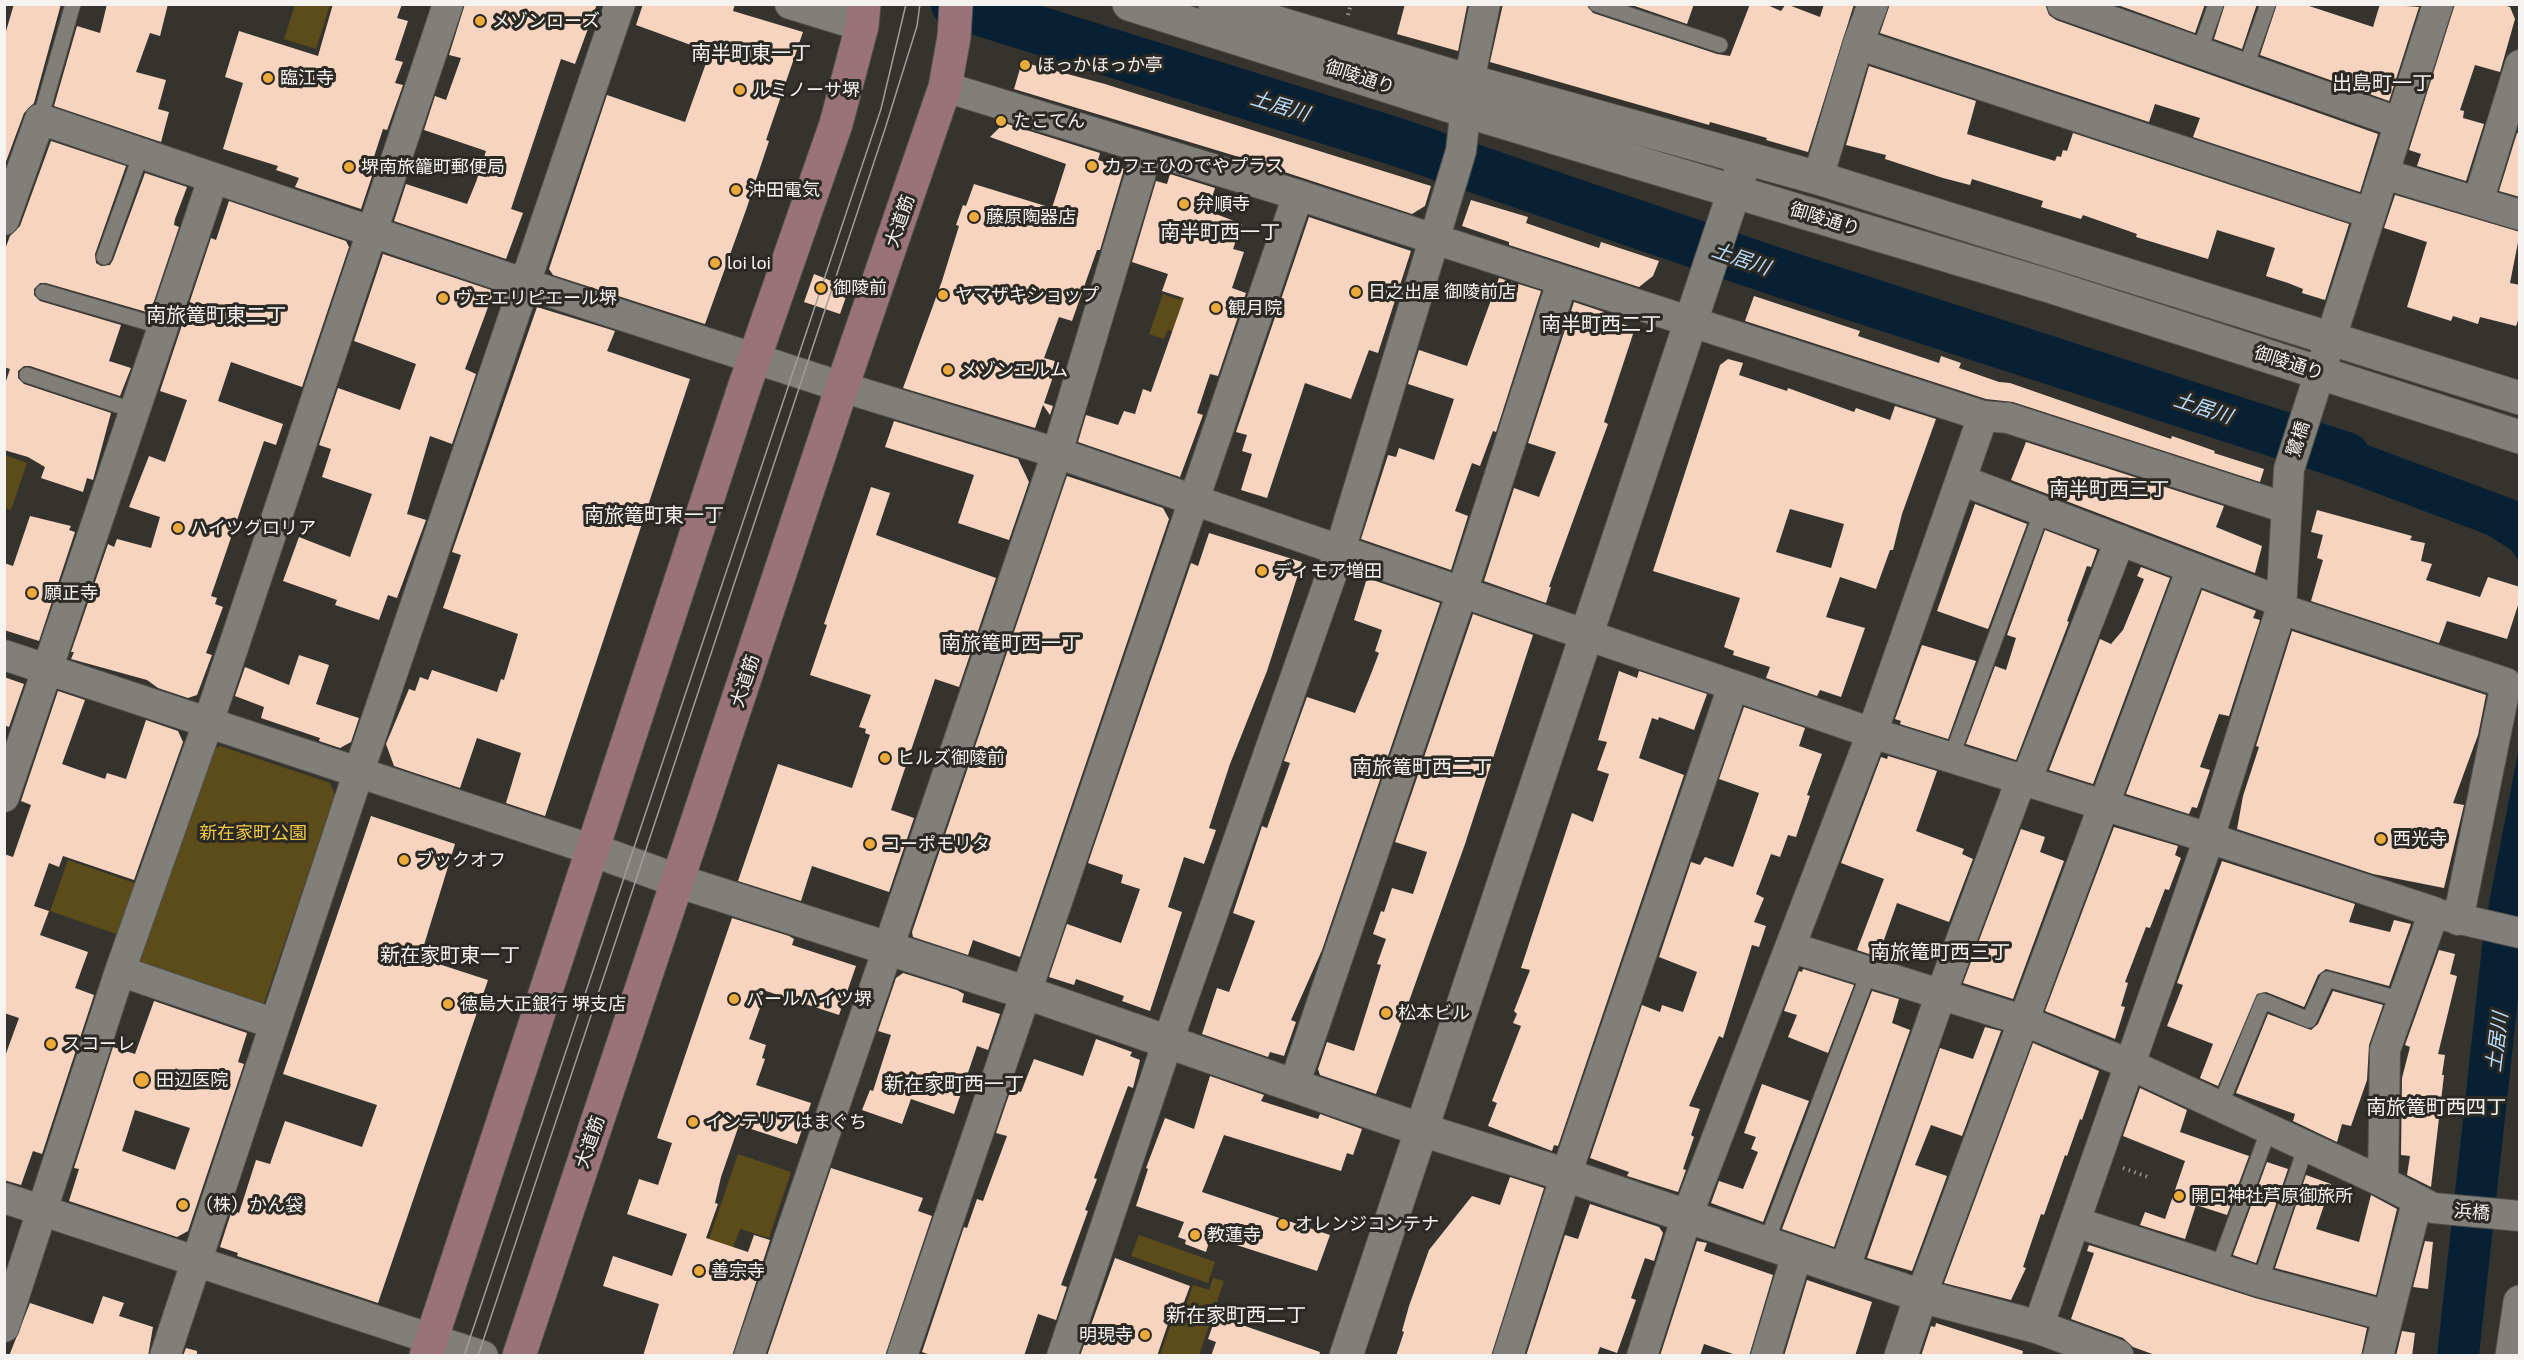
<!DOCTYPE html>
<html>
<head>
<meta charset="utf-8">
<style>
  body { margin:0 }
  #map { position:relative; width:2524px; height:1360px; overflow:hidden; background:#35332e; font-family:"Exo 2",sans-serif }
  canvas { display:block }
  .frame { position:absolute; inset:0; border:6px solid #f4f3f0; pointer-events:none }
</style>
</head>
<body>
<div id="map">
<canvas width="2524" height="1360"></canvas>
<div class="frame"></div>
</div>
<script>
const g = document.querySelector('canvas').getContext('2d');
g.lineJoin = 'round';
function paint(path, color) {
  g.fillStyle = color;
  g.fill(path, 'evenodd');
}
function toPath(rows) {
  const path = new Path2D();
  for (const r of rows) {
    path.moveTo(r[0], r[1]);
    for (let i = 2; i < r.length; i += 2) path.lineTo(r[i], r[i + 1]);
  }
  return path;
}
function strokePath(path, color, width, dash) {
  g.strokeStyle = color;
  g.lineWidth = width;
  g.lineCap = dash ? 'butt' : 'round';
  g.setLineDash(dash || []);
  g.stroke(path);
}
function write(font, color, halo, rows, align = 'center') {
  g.font = font + ' "Exo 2","Noto Sans JP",sans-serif';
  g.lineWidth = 6;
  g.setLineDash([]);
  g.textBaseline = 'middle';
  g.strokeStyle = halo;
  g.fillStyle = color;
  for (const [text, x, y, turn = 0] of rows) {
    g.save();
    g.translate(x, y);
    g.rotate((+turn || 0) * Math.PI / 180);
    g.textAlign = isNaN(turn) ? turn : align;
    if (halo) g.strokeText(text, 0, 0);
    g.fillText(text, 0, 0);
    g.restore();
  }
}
const green = toPath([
  [295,5,330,5,316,49,284,39],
  [1206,278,1181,335,1168,330,1164,339,1149,334,1163,294,1180,300,1186,284],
  [5,455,27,463,11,510,5,508],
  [220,746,330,783,335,795,264,1003,254,1007,145,972,140,961,211,751],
  [68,860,137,884,119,935,50,911],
  [738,1154,791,1172,769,1238,740,1229,731,1253,707,1245],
  [1139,1235,1215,1262,1208,1283,1131,1256],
  [1213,1278,1224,1281,1199,1355,1160,1355,1171,1324,1179,1326,1193,1285,1209,1290]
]);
const water = toPath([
  [2319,427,2518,501,2519,561,2511,550,2488,535,2307,467],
  [2519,748,2519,990,2479,1355,2437,1356,2484,929]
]);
const river = toPath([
  [955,4,1397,142,1783,274,2346,456]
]);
const building = toPath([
  [14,4,61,4,34,103,24,113,4,167,4,38],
  [107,4,168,4,160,36,150,33,136,72,166,80,158,109,169,112,161,142,54,106,77,26,100,33],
  [333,4,402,4,397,18,408,21,395,60,403,62,395,83,403,85,387,130,383,129,369,172,373,173,361,209,295,187,299,178,276,170,278,166,223,149,243,83,225,77,239,31,318,56],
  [465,4,597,4,575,64,561,59,511,209,523,213,506,259,394,221,406,184,467,204,476,182,486,151,424,130,435,96,446,100,461,58,449,55],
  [643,4,735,4,733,11,803,32,766,140,769,141,746,210,705,324,553,275,549,269,607,95,685,122,710,52,636,25],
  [1405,4,1467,6,1458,51,1397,34],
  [1503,4,1586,4,1593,13,1717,54,1730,56,1750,4,1765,4,1781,11,1786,4,1820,17,1824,4,1854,4,1808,152,1766,140,1767,138,1710,122,1709,125,1490,62],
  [1629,4,1694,4,1687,24],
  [1890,4,2045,4,2049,15,2056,20,2378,134,2360,192,2193,137,2200,118,2155,104,2149,122,1880,33],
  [2115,4,2205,4,2195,33],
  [2225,4,2257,4,2242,49,2214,39],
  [2277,4,2303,4,2373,27,2380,4,2419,7,2389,101,2260,55],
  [2455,4,2499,4,2510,7,2515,19,2500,72,2475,65,2460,110,2464,111,2463,118,2484,124,2466,181,2417,166,2421,154,2409,150],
  [1022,62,1105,84,1431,186,1425,206,1412,214,1239,157,1014,89],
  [1869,66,1976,101,1967,134,2055,161,2057,156,2061,157,2063,150,2067,151,2073,133,2349,224,2325,300,2302,293,2303,289,2288,283,2266,276,2275,248,2217,230,2208,259,2136,237,2137,234,2083,215,2081,219,2041,207,2043,201,1972,179,1970,185,1943,178,1885,159,1886,155,1846,145],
  [1004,123,1100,153,1098,160,1124,169,1100,250,1097,250,1072,321,1059,317,1044,358,1058,362,1044,403,1053,406,1050,415,1043,405,1035,428,903,388,942,281,959,226,956,225,963,205,966,206,974,184,1052,208,1066,164,990,137],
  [2517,133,2520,134,2520,197,2499,191],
  [51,141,126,166,95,254,96,263,101,266,110,265,113,260,145,173,187,187,175,219,174,225,179,227,150,313,46,283,40,283,34,289,34,295,40,301,121,325,109,361,131,368,120,396,30,366,24,366,18,371,18,378,24,384,111,413,93,480,87,478,83,492,41,478,45,467,28,457,4,450,4,387,10,369,4,367,4,252,10,236,20,226],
  [1170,174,1215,188,1208,211,1242,224,1233,249,1244,252,1232,288,1246,293,1218,376,1210,374,1197,413,1203,415,1180,477,1078,442,1086,415,1118,425,1124,411,1135,414,1143,389,1151,392,1184,298,1162,291,1168,274,1132,262,1156,181,1167,184],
  [2395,195,2520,232,2510,283,2520,285,2520,315,2516,326,2480,317,2478,324,2453,316,2451,321,2407,307,2427,242,2384,228],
  [1471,200,1528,217,1526,223,1599,248,1601,242,1659,261,1653,276,1639,287,1509,245,1509,242,1462,226],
  [229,201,346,241,349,247,302,387,231,362,218,401,283,424,276,445,264,441,211,596,217,598,215,604,223,607,206,653,212,655,197,695,188,698,158,688,147,680,71,659,74,652,71,652,108,544,114,547,117,539,151,548,160,517,129,507,149,456,165,462,187,400,160,391,211,238,216,240],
  [1309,217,1411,251,1378,353,1369,350,1351,399,1305,383,1267,498,1241,490,1252,454,1242,451,1247,435,1236,432],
  [383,254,494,291,465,369,476,374,452,444,430,436,407,514,426,520,397,598,388,595,379,620,335,605,337,600,283,581,299,537,350,557,372,494,322,477,331,449,319,445,338,388,400,410,416,364,354,341],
  [814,274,849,288,840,314,804,302],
  [1499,278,1541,291,1496,432,1493,431,1480,466,1472,463,1455,511,1468,516,1451,570,1361,539,1388,455,1396,457,1399,448,1434,460,1454,399,1408,384,1419,350,1467,366],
  [1754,296,1860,331,1858,336,1939,363,1941,356,1961,363,1959,368,1999,382,2010,383,2171,439,2172,436,2215,451,2214,453,2264,469,2260,482,2013,402,1986,399,1745,321],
  [1574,302,1604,312,1602,318,1635,328,1604,422,1608,424,1549,587,1551,587,1546,603,1484,581,1514,488,1539,497,1556,452,1528,443],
  [537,307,615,331,607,351,690,379,545,816,506,803,521,753,477,738,460,788,394,766,386,744,409,689,415,691,420,677,428,680,432,670,497,692,501,679,504,680,518,634,443,608,461,555,452,552],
  [1728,359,1743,363,1739,375,1787,391,1788,388,1854,412,1856,408,1890,420,1895,406,1936,419,1902,514,1893,550,1890,550,1876,589,1840,577,1826,617,1865,628,1841,697,1820,690,1817,696,1766,678,1770,667,1733,655,1734,651,1724,647,1740,598,1653,571,1720,365],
  [1790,509,1844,524,1831,568,1776,552],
  [894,421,1018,459,1029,482,1009,540,958,523,974,475,885,447],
  [2026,442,2224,506,2216,527,2262,546,2255,573,2011,480],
  [1067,476,1163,508,1169,519,1020,957,973,940,968,955,913,937,912,932],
  [871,487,890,493,876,535,996,578,959,687,935,679,891,810,914,818,889,892,812,866,801,901,738,881,778,764,852,788,870,735,865,733,866,729,859,727,871,695,810,675,827,625,824,624],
  [1975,504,2027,524,1988,629,1937,611],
  [2317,510,2412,536,2410,540,2425,543,2421,561,2432,564,2426,580,2480,597,2488,577,2520,587,2520,599,2507,639,2447,621,2439,643,2311,601,2323,560,2317,558,2323,535,2311,532],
  [30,516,71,526,69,530,75,532,39,641,4,630,4,563,13,566],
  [2045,530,2097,550,2091,567,2087,566,2067,621,2069,622,2016,760,1966,744,1995,666,2006,670,2016,638,2007,635],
  [1209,533,1302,562,1267,671,1230,764,1209,828,1216,830,1204,864,1184,857,1168,907,1182,912,1150,1011,1122,1001,1124,996,1076,979,1074,985,1049,977,1067,924,1121,943,1140,889,1121,883,1123,875,1088,863,1191,563,1198,566],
  [2141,567,2170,578,2093,784,2049,770,2100,639,2111,644,2123,630,2144,579,2137,576],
  [1367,578,1440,603,1322,950,1291,1020,1296,1022,1284,1056,1270,1052,1268,1057,1202,1034,1217,988,1229,992,1255,921,1233,913,1262,826,1267,828,1290,763,1284,761,1307,697,1355,713,1369,679,1379,653,1375,651,1382,630,1354,620],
  [2202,590,2256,611,2253,618,2260,620,2229,716,2219,714,2200,767,2210,770,2197,808,2192,807,2189,814,2126,794],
  [1473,614,1533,635,1465,844,1376,1094,1320,1075,1318,1069,1327,1042,1354,1051,1381,965,1377,964,1386,939,1373,934,1381,911,1384,912,1392,888,1413,894,1427,852,1395,842],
  [2292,631,2486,695,2478,735,2453,803,2464,805,2444,888,2373,874,2237,829,2243,796,2259,747,2256,746],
  [1922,645,1976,661,1948,739,1900,724,1901,721,1895,719],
  [299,655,329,665,316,704,359,718,351,742,340,748,319,741,320,738,261,718,264,707,235,696,245,667,289,685],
  [1619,671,1637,678,1639,671,1707,694,1694,730,1659,717,1658,720,1652,718,1639,758,1684,775,1558,1146,1554,1145,1552,1151,1488,1126,1497,1103,1492,1101,1521,1026,1513,1023,1517,1014,1514,1011,1530,970,1521,968,1572,813,1593,822,1609,774,1597,770,1607,742,1598,740],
  [4,677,24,684,9,727,4,725],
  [58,691,85,700,62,764,105,779,107,773,126,779,146,720,178,731,183,742,134,880,63,856,59,867,49,863,34,906,49,911,40,935,88,952,75,988,94,995,42,1154,33,1151,21,1185,4,1180,4,1059,19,1018,4,1013,4,854,13,857,31,805,21,801],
  [1744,707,1805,728,1799,746,1822,754,1807,795,1810,796,1796,837,1788,835,1780,857,1771,854,1756,894,1764,898,1754,922,1766,926,1759,947,1752,945,1723,1038,1719,1036,1689,1106,1700,1109,1691,1135,1694,1137,1683,1169,1686,1170,1678,1192,1627,1176,1629,1172,1590,1158,1642,1005,1660,1012,1662,1005,1683,1012,1697,972,1659,957,1691,862,1700,865,1705,857,1733,867,1746,831,1759,793,1719,779],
  [1888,756,1937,771,1916,831,1964,849,1962,854,1973,859,1949,922,1897,903,1878,957,1857,950,1884,879,1841,863,1881,757,1887,759],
  [371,816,455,844,420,958,488,980,378,1303,237,1256,238,1253,220,1247,232,1210,239,1213,256,1160,270,1164,285,1121,362,1147,377,1105,283,1074],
  [2114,827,2178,846,2175,855,2181,858,2169,890,2165,889,2150,928,2146,927,2125,982,2128,983,2121,1006,2125,1007,2115,1039,2045,1011],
  [2021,829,2045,837,2040,852,2064,861,2013,999,1963,983],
  [2222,861,2355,904,2349,922,2390,932,2394,920,2411,924,2389,986,2326,969,2318,975,2304,1007,2266,992,2257,994,2218,1086,2200,1078,2213,1044,2167,1026,2183,985,2177,983],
  [732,918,789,936,794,939,792,945,856,966,839,1015,766,991,749,1039,766,1045,762,1058,765,1059,756,1085,811,1103,797,1144,739,1125,721,1177,715,1203,718,1204,706,1238,748,1252,754,1235,770,1240,732,1356,643,1356,659,1304,603,1286,613,1256,672,1276,687,1234,627,1214,639,1179,658,1185,672,1143,657,1138],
  [2439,950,2455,954,2450,974,2457,976,2438,1054,2445,1055,2442,1075,2444,1075,2431,1187,2407,1175,2410,1156,2401,1155,2402,1078,2410,1047,2405,1045],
  [1803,969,1854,985,1828,1053,1788,1037,1797,1015,1784,1011,1799,971,1802,972],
  [903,973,957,990,964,994,962,1002,1000,1014,988,1050,977,1046,954,1114,911,1099,902,1124,862,1110,870,1090,873,1091,891,1035,878,1031,896,978],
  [1872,991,1899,999,1892,1023,1910,1030,1834,1247,1782,1229],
  [2333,991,2383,1005,2369,1045,2367,1080,2351,1126,2342,1124,2337,1142,2293,1121,2295,1114,2236,1093,2268,1014,2311,1030,2318,1024],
  [154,1001,247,1033,238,1062,244,1064,188,1231,177,1237,69,1201,79,1169,74,1168,113,1047,135,1054],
  [135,1110,190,1128,175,1170,122,1151],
  [1985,1027,2001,1031,1962,1136,1931,1125,1915,1165,1947,1176,1912,1271,1867,1258,1940,1048,1973,1059],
  [1096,1039,1132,1052,1130,1056,1140,1060,1133,1088,1128,1086,1094,1178,1097,1179,1085,1210,1088,1211,1061,1285,1067,1287,1056,1320,1038,1314,1024,1356,933,1356,922,1352,964,1227,967,1228,977,1199,983,1201,1007,1136,996,1133,1011,1089,1021,1092,1034,1059,1083,1076],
  [2033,1043,2099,1071,2082,1120,2080,1119,2067,1156,2065,1155,2044,1215,2041,1214,2023,1267,2026,1268,2011,1300,1944,1283],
  [1210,1076,1264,1095,1261,1101,1318,1119,1320,1114,1362,1129,1353,1155,1347,1153,1341,1171,1224,1135,1202,1192,1330,1235,1317,1271,1218,1239,1216,1245,1209,1242,1206,1252,1185,1244,1186,1240,1178,1237,1184,1222,1136,1206,1148,1169,1146,1168,1165,1118,1194,1129],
  [1762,1084,1809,1101,1763,1222,1711,1203,1719,1181,1743,1189,1758,1152,1751,1149,1756,1137,1744,1133],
  [2140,1088,2187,1110,2180,1132,2249,1156,2227,1215,2196,1205,2185,1239,2140,1225,2145,1212,2165,1219,2185,1161,2123,1136],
  [2267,1162,2288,1169,2256,1263,2233,1255],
  [831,1168,923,1198,918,1211,932,1216,885,1356,767,1356],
  [2306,1175,2331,1184,2316,1229,2359,1242,2371,1195,2397,1209,2376,1295,2275,1268],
  [1510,1177,1544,1188,1491,1356,1396,1356,1404,1332,1402,1331,1409,1306,1429,1250,1472,1196,1500,1205],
  [1590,1204,1659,1227,1663,1233,1654,1261,1645,1258,1631,1298,1636,1300,1617,1353,1600,1347,1597,1356,1526,1356,1565,1235,1578,1239],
  [1697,1241,1707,1243,1704,1251,1773,1275,1749,1356,1739,1356,1704,1344,1700,1356,1660,1356],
  [2425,1241,2433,1242,2428,1289,2413,1287],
  [2089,1245,2255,1298,2367,1328,2361,1356,2158,1356,2133,1347,2123,1338,2071,1319,2094,1253,2087,1251],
  [1115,1258,1190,1286,1177,1321,1170,1318,1157,1356,1080,1356],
  [1807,1280,1872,1302,1855,1356,1784,1356],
  [103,1296,124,1303,119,1316,153,1327,148,1356,9,1356,30,1303,93,1324],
  [1216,1316,1320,1352,1319,1356,1211,1356,1216,1342,1208,1339],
  [1936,1323,2023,1351,2022,1356,1921,1356,1931,1326,1935,1327],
  [2402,1331,2415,1333,2412,1356,2396,1356],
  [186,1348,197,1351,197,1356,183,1356]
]);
const path = toPath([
  [1348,15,1351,4],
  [2123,1168,2148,1177]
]);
const service = toPath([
  [1596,4,1720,45],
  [2199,52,2216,4],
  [2245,69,2268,4],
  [40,119,73,4],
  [104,257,141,154],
  [43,292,163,327],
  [27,375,135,411],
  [1951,758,2042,511],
  [2220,1106,2263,1001,2309,1020,2327,979,2402,1000],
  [1766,1243,1869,972],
  [2218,1268,2269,1129],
  [2260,1282,2306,1146]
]);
const minor = toPath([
  [790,4,862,26],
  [2062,4,2400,123],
  [1858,44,2369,213],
  [945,87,1298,195,1983,416,2008,418,2286,508],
  [2384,174,2520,215],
  [1818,178,1858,44,1873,4],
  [2478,202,2520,65],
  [4,220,40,119,526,284,842,387,1057,453,1872,733,2209,838,2434,912,2385,1050,2383,1182],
  [1961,480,2282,602],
  [2281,609,2506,683,2458,920],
  [4,655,593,850],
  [2026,781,2120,540],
  [4,797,213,179],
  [2438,914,2520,933],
  [1790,947,2022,1020,2129,1064,2383,1182,2433,1208,2520,1216],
  [120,971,275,1024],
  [1294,1085,1462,592,1562,282],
  [4,1198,483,1356],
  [2075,1222,2260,1282,2388,1316],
  [1844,1270,1941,994,2021,780],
  [1921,1296,2192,568],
  [4,1327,120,971,208,723,448,4],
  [2038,1327,2209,838,2281,609,2289,469,2438,4],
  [165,1356,358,774,620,4],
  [749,1356,1057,453,1148,149],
  [902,1356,1298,195],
  [1062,1356,1167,1044,1340,550,1461,151,1469,81,1485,4],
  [1508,1356,1566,1175,1733,686],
  [1642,1356,1687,1216,1872,733,1983,416],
  [1766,1356,1797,1254],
  [2378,1356,2417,1202]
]);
const tertiary = toPath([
  [1129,4,1466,111,2049,286,2520,437],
  [1215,4,1469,81,1818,178,2520,398],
  [593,850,678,881,1027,993,1419,1129,1566,1175,1921,1296,2038,1327,2117,1356],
  [1346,1356,1741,171],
  [1901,1356,1921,1296],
  [2512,1356,2520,1302]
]);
const secondary = toPath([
  [426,1356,744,388,836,124,862,26,864,4],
  [519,1356,842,387,945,87,954,37,956,4]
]);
const tram = toPath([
  [464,1356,881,109,906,4],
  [478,1356,885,129,917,26,920,4]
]);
const markers = [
  [480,21,6,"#ebaa39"],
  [1025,65,6,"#ebaa39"],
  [268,78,6,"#ebaa39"],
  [740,90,6,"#ebaa39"],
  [1001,121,6,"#ebaa39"],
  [1092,166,6,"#ebaa39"],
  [349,167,6,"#ebaa39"],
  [736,190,6,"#ebaa39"],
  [1184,204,6,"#ebaa39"],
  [974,217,6,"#ebaa39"],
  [715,263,6,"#ebaa39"],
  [821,288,6,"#ebaa39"],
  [1356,292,6,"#ebaa39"],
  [943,295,6,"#ebaa39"],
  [443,298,6,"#ebaa39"],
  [1216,308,6,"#ebaa39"],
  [948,370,6,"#ebaa39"],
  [178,528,6,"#ebaa39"],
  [1262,571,6,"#ebaa39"],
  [32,593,6,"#ebaa39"],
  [885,758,6,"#ebaa39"],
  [2381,839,6,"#ebaa39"],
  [870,844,6,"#ebaa39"],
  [404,860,6,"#ebaa39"],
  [734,999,6,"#ebaa39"],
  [448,1004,6,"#ebaa39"],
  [1386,1013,6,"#ebaa39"],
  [51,1044,6,"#ebaa39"],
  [142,1080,8,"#ebaa39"],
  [693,1122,6,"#ebaa39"],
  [2179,1196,6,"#ebaa39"],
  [183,1205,6,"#ebaa39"],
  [1283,1224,6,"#ebaa39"],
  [1195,1235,6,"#ebaa39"],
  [699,1271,6,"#ebaa39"],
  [1145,1335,6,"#ebaa39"]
];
const poiNames = [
  ["メゾンローズ",492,21],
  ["ほっかほっか亭",1037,65],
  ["臨江寺",280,78],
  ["ルミノーサ堺",752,90],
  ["たこてん",1013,121],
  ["カフェひのでやプラス",1104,166],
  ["堺南旅籠町郵便局",361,167],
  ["沖田電気",748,190],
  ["弁順寺",1196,204],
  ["藤原陶器店",986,217],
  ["loi loi",727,263],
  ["御陵前",833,288],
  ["日之出屋 御陵前店",1368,292],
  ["ヤマザキショップ",955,295],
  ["ヴェエリピエール堺",455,298],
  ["観月院",1228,308],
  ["メゾンエルム",960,370],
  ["ハイツグロリア",190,528],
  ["ディモア増田",1274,571],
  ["願正寺",44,593],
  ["ヒルズ御陵前",897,758],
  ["西光寺",2393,839],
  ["コーポモリタ",882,844],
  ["ブックオフ",416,860],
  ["パールハイツ堺",746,999],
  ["徳島大正銀行 堺支店",460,1004],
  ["松本ビル",1398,1013],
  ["スコーレ",63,1044],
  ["田辺医院",156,1080],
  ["インテリアはまぐち",705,1122],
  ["開口神社芦原御旅所",2191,1196],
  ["（株）かん袋",195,1205],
  ["オレンジコンテナ",1295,1224],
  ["教蓮寺",1207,1235],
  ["善宗寺",711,1271],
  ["明現寺",1133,1335,"right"]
];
const streetNames = [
  ["御陵通り",1360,77,18],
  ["御陵通り",1825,219,17],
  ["大道筋",900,221,-71],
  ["御陵通り",2289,363,18],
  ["鷺橋",2298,439,-72],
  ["大道筋",745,681,-72],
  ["大道筋",590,1142,-71],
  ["浜橋",2472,1212,5]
];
const parkNames = [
  ["新在家町公園",253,833]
];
const neighbourhoodNames = [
  ["南半町東一丁",751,53],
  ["出島町一丁",2382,83],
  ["南半町西一丁",1220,232],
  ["南旅篭町東二丁",216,315],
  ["南半町西二丁",1601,324],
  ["南半町西三丁",2109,489],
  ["南旅篭町東一丁",654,515],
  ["南旅篭町西一丁",1011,643],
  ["南旅篭町西二丁",1422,767],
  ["南旅篭町西三丁",1940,952],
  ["新在家町東一丁",450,955],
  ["新在家町西一丁",954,1084],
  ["南旅篭町西四丁",2436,1107],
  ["新在家町西二丁",1236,1315]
];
const waterNames = [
  ["土居川",1280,106,17],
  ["土居川",1741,259,19],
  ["土居川",2203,408,18],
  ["土居川",2497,1042,-83]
];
paint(green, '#5c4c19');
paint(water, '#072033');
strokePath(river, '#072033', 48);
paint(building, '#f7d4bf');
strokePath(service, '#504f4a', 17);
strokePath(minor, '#504f4a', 32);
strokePath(tertiary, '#504f4a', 35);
strokePath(secondary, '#504f4a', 35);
strokePath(path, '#979591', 4, [1.5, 4.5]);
strokePath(service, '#817f7a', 15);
strokePath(minor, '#817f7a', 30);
strokePath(tertiary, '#817f7a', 33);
strokePath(secondary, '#9a737a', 33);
strokePath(tram, '#a09e9a', 1.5);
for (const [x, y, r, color] of markers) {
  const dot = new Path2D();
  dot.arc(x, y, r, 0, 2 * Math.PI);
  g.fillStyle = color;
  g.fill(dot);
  strokePath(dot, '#2b2924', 2);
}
write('18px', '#f4f3f0', '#2b2924', poiNames, 'left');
write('18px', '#f4f3f0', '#2b2924', streetNames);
write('18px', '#f0c945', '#2b2924', parkNames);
write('20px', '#f4f3f0', '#2b2924', neighbourhoodNames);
write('italic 20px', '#b7dcfd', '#2b2924', waterNames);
</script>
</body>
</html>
